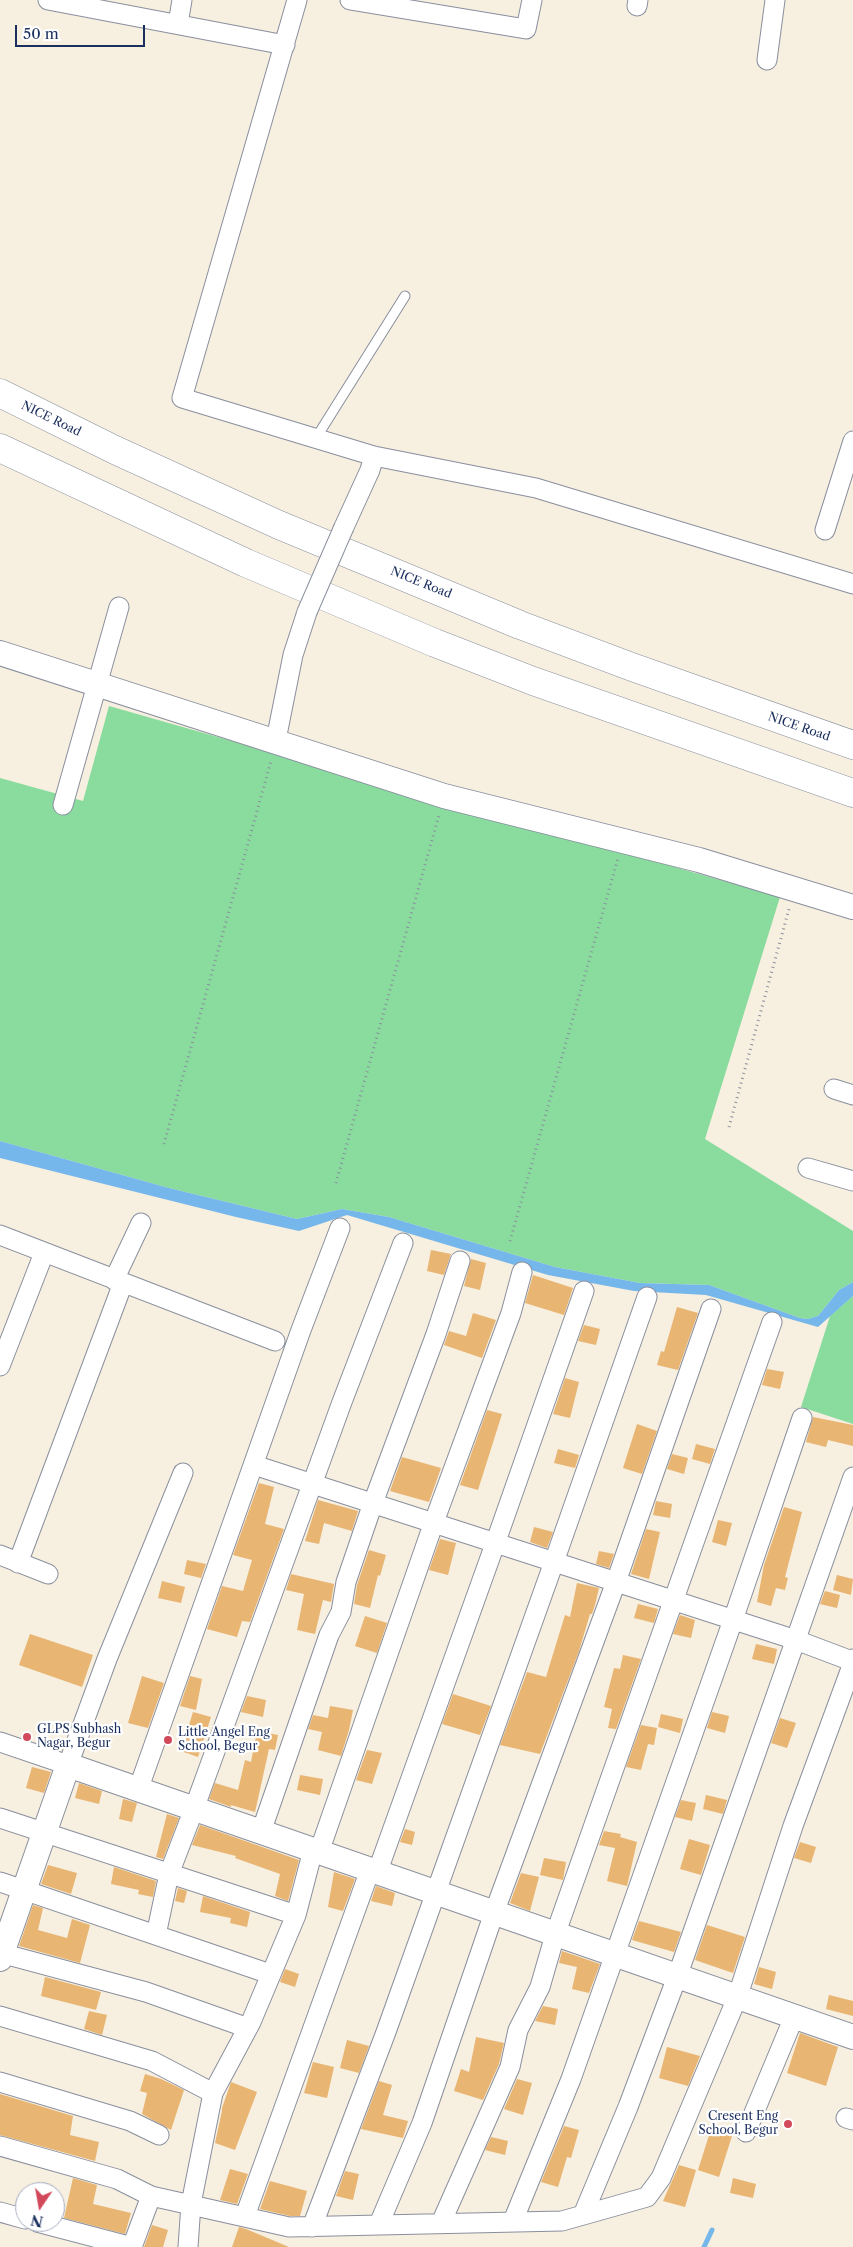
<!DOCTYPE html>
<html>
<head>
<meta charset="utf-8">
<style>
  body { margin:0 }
  #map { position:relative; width:853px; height:2247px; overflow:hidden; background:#f7efdf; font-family:"Libre Caslon Text",serif }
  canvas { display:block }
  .north { position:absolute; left:15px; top:2182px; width:50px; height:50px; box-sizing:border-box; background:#fff; border:1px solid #a4acbf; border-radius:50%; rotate:192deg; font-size:14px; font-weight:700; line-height:20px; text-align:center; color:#1b2f5e }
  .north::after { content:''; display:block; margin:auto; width:18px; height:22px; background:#d1495b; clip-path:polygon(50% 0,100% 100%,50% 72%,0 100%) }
  .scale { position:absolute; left:15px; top:25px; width:130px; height:22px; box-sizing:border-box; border:2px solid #1b2f5e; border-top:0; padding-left:6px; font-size:15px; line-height:18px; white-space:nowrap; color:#1b2f5e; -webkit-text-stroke:4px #fff; paint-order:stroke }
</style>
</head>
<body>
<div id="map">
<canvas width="853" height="2247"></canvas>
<div class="north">N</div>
<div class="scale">50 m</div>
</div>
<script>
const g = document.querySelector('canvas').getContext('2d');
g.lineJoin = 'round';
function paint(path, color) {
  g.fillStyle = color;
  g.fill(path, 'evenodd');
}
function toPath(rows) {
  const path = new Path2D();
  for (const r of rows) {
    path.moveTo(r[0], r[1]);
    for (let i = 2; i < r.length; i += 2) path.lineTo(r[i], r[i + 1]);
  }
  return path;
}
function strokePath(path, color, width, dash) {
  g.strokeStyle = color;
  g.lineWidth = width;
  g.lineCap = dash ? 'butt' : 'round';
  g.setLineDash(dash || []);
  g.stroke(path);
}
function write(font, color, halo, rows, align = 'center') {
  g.font = font + ' "Libre Caslon Text",serif';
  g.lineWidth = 4.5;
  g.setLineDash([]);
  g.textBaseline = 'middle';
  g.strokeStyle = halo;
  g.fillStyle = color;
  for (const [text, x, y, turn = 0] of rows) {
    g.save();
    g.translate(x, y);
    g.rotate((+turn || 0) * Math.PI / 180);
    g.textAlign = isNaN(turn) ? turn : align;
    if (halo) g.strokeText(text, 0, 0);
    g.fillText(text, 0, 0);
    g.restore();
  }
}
const green = toPath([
  [109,706,780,897,705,1139,853,1231,853,1282,839,1290,818,1316,808,1319,800,1318,709,1285,640,1283,555,1267,389,1217,342,1209,297,1219,169,1188,0,1141,0,778,83,801],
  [853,1296,853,1424,801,1407,830,1316]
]);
const water = toPath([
  [0,1141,169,1188,297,1219,342,1209,389,1217,555,1267,640,1283,709,1285,800,1318,808,1319,818,1316,839,1290,853,1282,853,1296,818,1327,706,1295,634,1291,548,1275,347,1215,299,1231,236,1217,0,1158]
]);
const stream = toPath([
  [704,2247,712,2230]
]);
const building = toPath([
  [431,1250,451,1254,444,1275,427,1271],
  [471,1259,486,1263,480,1290,464,1286],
  [533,1275,573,1288,564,1315,525,1303],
  [677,1307,698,1313,678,1370,657,1365,661,1351,664,1352],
  [473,1313,496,1320,482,1358,444,1345,449,1331,466,1336],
  [584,1325,600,1329,596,1345,578,1341],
  [767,1369,784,1372,780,1389,762,1385],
  [565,1378,579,1382,570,1418,553,1414],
  [487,1410,502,1414,478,1490,460,1485],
  [813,1417,853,1425,853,1446,828,1440,826,1447,806,1442],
  [637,1424,657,1431,642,1474,623,1468],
  [696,1444,715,1449,710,1464,692,1459],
  [558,1449,579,1455,575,1468,554,1463],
  [672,1454,688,1458,684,1474,667,1469],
  [402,1457,441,1468,429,1502,390,1491],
  [259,1483,274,1487,265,1524,284,1529,250,1622,242,1621,237,1637,207,1629,222,1586,243,1591,252,1560,233,1555],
  [318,1500,358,1511,352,1531,324,1523,319,1544,305,1541],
  [656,1501,672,1504,670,1518,653,1515],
  [784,1507,802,1512,785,1577,788,1578,785,1590,776,1588,771,1606,757,1602,764,1565],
  [718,1520,732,1523,726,1546,712,1542],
  [534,1527,553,1532,547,1548,530,1542],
  [646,1529,660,1532,649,1579,631,1574],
  [440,1539,456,1543,448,1575,429,1570],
  [369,1550,386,1555,380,1576,378,1575,370,1608,354,1604,357,1585],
  [599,1551,614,1554,609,1568,596,1564],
  [187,1560,206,1564,201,1578,184,1574],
  [291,1574,334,1584,331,1602,323,1600,315,1634,297,1630,304,1594,286,1590],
  [837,1575,853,1579,851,1595,833,1590],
  [162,1581,185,1587,181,1603,158,1598],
  [577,1583,599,1588,595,1605,592,1614,590,1614,579,1651,540,1754,500,1745,527,1672,546,1677,565,1615,570,1617],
  [825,1591,840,1595,837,1608,820,1604],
  [638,1604,658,1609,654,1623,634,1618],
  [680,1615,695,1620,691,1638,673,1634],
  [365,1616,387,1623,377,1653,355,1646],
  [30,1634,93,1655,82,1687,19,1665],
  [756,1644,777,1649,774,1664,752,1659],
  [623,1655,641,1659,616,1729,608,1728,612,1709,604,1707,614,1668,620,1669],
  [142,1676,164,1683,148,1728,128,1723],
  [190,1676,202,1679,196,1710,180,1706],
  [453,1694,491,1706,480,1735,442,1724],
  [247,1696,266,1700,263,1717,241,1712],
  [330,1706,353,1710,349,1730,341,1756,318,1750,322,1732,308,1729,313,1715,328,1718],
  [193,1712,211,1717,198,1757,181,1751],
  [712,1712,729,1716,725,1733,707,1728],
  [661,1714,683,1719,680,1733,658,1727],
  [780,1718,796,1723,787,1748,771,1743],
  [641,1725,657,1728,654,1745,648,1744,641,1770,626,1767],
  [257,1731,278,1735,275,1750,269,1749,255,1812,231,1805,231,1807,209,1799,215,1783,238,1790,245,1760,251,1762],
  [367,1750,382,1753,372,1784,356,1780],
  [32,1767,51,1772,44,1793,26,1788],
  [300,1775,323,1779,320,1795,297,1790],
  [79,1783,102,1791,99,1804,75,1798],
  [706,1795,727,1800,723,1814,703,1809],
  [123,1799,137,1803,132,1822,119,1819],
  [681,1800,696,1803,692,1821,675,1817],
  [167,1814,179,1818,163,1859,156,1857],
  [200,1825,299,1860,288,1901,275,1896,280,1874,235,1858,236,1856,192,1845],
  [405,1829,415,1832,412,1845,400,1842],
  [604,1831,621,1834,620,1837,637,1842,627,1886,607,1881,615,1848,599,1845],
  [689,1839,710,1845,701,1875,680,1869],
  [800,1842,816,1847,811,1863,794,1858],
  [544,1858,566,1862,563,1880,540,1875],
  [48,1865,77,1873,71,1894,41,1884],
  [114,1867,156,1881,153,1897,138,1894,139,1890,111,1884],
  [334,1872,355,1879,343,1911,328,1907],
  [521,1873,539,1877,530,1911,510,1903],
  [376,1886,395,1893,392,1906,371,1901],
  [178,1888,187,1891,184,1903,175,1901],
  [203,1896,250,1912,247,1927,230,1923,231,1918,200,1912],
  [33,1905,43,1908,38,1930,67,1938,72,1919,90,1925,80,1963,19,1946],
  [639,1921,681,1932,674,1952,632,1940],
  [707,1925,745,1937,733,1973,695,1960],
  [562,1951,600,1964,589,1993,572,1989,577,1967,559,1963],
  [759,1967,776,1972,772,1989,754,1984],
  [285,1969,299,1974,295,1987,280,1982],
  [45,1977,101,1992,96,2010,41,1996],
  [829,1995,853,2001,853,2016,826,2009],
  [543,2006,558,2009,555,2025,535,2021],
  [89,2011,107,2015,102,2035,84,2029],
  [800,2033,838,2047,826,2086,787,2073],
  [476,2037,504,2043,499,2064,483,2100,454,2091,461,2069,469,2072],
  [347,2040,369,2046,359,2073,340,2068],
  [667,2047,700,2056,688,2086,659,2078],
  [313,2062,334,2067,327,2098,304,2093],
  [145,2074,161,2079,184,2090,171,2130,142,2114,147,2093,140,2091],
  [517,2079,532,2083,523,2115,504,2109],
  [379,2081,392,2085,383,2115,408,2121,403,2138,361,2129],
  [231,2082,257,2092,235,2150,215,2143,222,2111,222,2108],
  [0,2094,73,2116,70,2135,99,2142,95,2161,0,2135],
  [564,2126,579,2130,571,2158,567,2157,558,2187,541,2182],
  [711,2129,732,2136,719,2177,698,2170],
  [491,2137,508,2141,505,2155,485,2150],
  [679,2165,696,2170,685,2207,663,2201],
  [230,2169,248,2174,237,2204,220,2200],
  [345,2171,359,2174,353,2200,336,2196],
  [73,2178,97,2185,93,2204,131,2213,125,2234,64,2218],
  [733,2178,756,2184,753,2198,730,2193],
  [270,2181,307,2191,300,2216,290,2216,260,2209],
  [152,2225,168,2230,163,2247,144,2247],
  [239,2227,246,2229,289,2247,232,2247]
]);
const path = toPath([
  [729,1127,789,909],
  [164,1144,271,761],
  [336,1183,439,815],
  [510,1241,618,858]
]);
const service = toPath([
  [316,438,405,296]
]);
const minor = toPath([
  [48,0,285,45],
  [297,0,182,398,374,456,536,488,853,584],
  [350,0,526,29,532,0],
  [637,6,638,0],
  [178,24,182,0],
  [767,60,775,0],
  [344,527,370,470,374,456],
  [825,530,853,441],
  [276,740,293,655,307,612],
  [63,805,119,607],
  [834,1089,853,1095],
  [808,1168,853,1181],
  [0,1235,275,1341],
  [114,1280,141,1223],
  [0,1366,44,1253],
  [254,1465,796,1640,849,1660,853,1659],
  [0,1555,48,1574],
  [18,1563,123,1283],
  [0,1742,68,1765,107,1659,183,1473],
  [138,1790,301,1330,340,1228],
  [0,1818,296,1915],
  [261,1832,329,1635,341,1612,346,1582,373,1503,436,1334,460,1261],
  [319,1852,434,1522,511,1313,522,1272],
  [377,1873,495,1544,584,1291],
  [0,1882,270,1974],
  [156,1935,169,1874,194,1809,342,1402,403,1243],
  [0,1953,146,1992,248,2028],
  [0,2016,152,2061,213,2093],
  [0,2082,130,2121,159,2135],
  [846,2118,853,2120],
  [746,2132,794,2017],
  [0,2146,117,2179,151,2196,289,2227,562,2221,647,2197,661,2178,737,1998,793,1826,853,1663],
  [0,2212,25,2219],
  [583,2215,628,2107,677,1977,853,1477],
  [245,2216,370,1870],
  [513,2221,571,2079,733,1620,802,1418],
  [37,2222,132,2247,151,2196],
  [441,2223,510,2067,518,2030,540,1987,555,1935,772,1322],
  [379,2224,422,2123,494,1913,616,1582,711,1309],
  [312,2227,386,2032,554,1562,647,1297],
  [188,2247,191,2204,213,2093,251,2022,296,1915,313,1850]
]);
const tertiary = toPath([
  [0,653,444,796,699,860,853,907],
  [0,1959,68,1765,853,2037]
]);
const motorway = toPath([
  [0,393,115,450,279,525,383,568,520,625,632,667,853,745],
  [0,448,246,563,435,643,533,681,853,793]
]);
const minorBridge = toPath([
  [307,612,344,527]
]);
const markers = [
  [27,1737,5,"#d1495b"],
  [168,1740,5,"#d1495b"],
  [788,2124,5,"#d1495b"]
];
const streetNames = [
  ["NICE Road",51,419,26],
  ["NICE Road",421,583,22],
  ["NICE Road",799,727,19]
];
const poiNames = [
  ["GLPS Subhash",37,1730],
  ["Nagar, Begur",37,1744],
  ["Little Angel Eng",178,1733],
  ["School, Begur",178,1747],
  ["Cresent Eng",778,2117,"right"],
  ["School, Begur",778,2131,"right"]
];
paint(green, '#89dc9e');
paint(water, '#75b7ea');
strokePath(stream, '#75b7ea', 5);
paint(building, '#e8b572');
strokePath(service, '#898f9e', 11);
strokePath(minor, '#898f9e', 21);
strokePath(tertiary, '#898f9e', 26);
strokePath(motorway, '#898f9e', 29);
strokePath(path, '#898f9e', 3, [1, 4]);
strokePath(service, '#fff', 9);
strokePath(minor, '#fff', 19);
strokePath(tertiary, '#fff', 24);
strokePath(motorway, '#fff', 28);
strokePath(minorBridge, '#898f9e', 21, []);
strokePath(minorBridge, '#fff', 19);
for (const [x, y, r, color] of markers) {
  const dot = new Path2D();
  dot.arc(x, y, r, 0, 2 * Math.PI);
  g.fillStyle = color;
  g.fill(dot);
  strokePath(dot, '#fff', 2);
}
write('12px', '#1b2f5e', '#fff', streetNames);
write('12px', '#1b2f5e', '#fff', poiNames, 'left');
</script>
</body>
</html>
